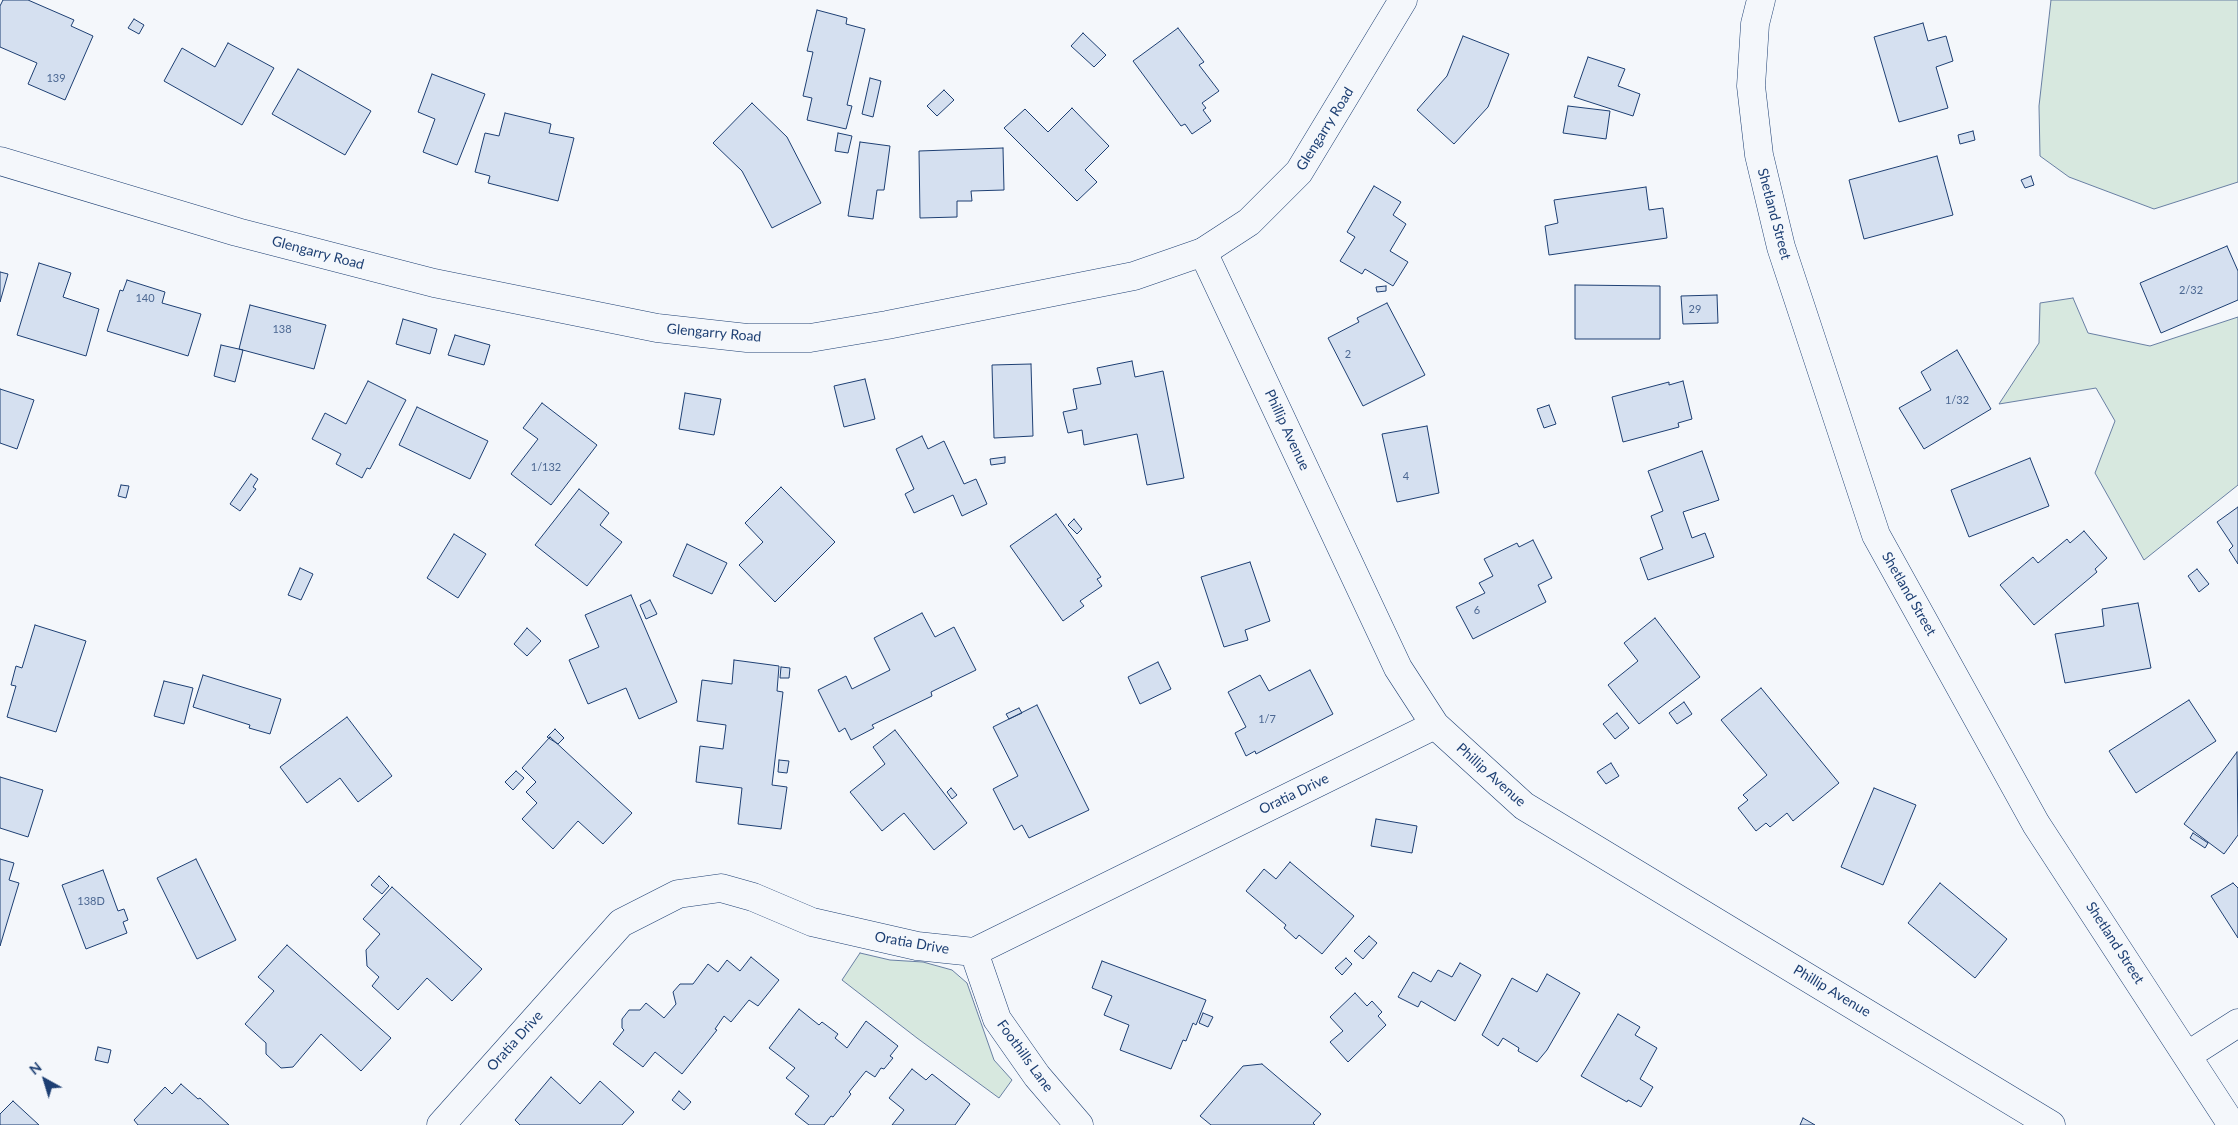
<!DOCTYPE html>
<html>
<head>
<meta charset="utf-8">
<style>
  body { margin:0 }
  #map { position:relative; width:2238px; height:1125px; overflow:hidden; background:#f4f7fb; font-family:Lato,sans-serif }
  canvas { display:block }
  .north { position:absolute; left:20px; top:1055px; width:50px; height:50px; -webkit-text-stroke:4px #f4f7fb; paint-order:stroke; rotate:321deg; font-size:14px; font-weight:700; line-height:20px; text-align:center; color:#1d3f73 }
  .north::after { content:''; display:block; margin:auto; width:18px; height:22px; background:#1d3f73; clip-path:polygon(50% 0,100% 100%,50% 72%,0 100%) }
</style>
</head>
<body>
<div id="map">
<canvas width="2238" height="1125"></canvas>
<div class="north">N</div>
</div>
<script>
const g = document.querySelector('canvas').getContext('2d');
g.lineJoin = 'round';
function paint(path, color) {
  g.fillStyle = color;
  g.fill(path, 'evenodd');
}
function toPath(rows) {
  const path = new Path2D();
  for (const r of rows) {
    path.moveTo(r[0], r[1]);
    for (let i = 2; i < r.length; i += 2) path.lineTo(r[i], r[i + 1]);
  }
  return path;
}
function strokePath(path, color, width, dash) {
  g.strokeStyle = color;
  g.lineWidth = width;
  g.lineCap = dash ? 'butt' : 'round';
  g.setLineDash(dash || []);
  g.stroke(path);
}
function write(font, color, halo, rows, align = 'center') {
  g.font = font + ' Lato,sans-serif';
  g.lineWidth = 4;
  g.setLineDash([]);
  g.textBaseline = 'middle';
  g.strokeStyle = halo;
  g.fillStyle = color;
  for (const [text, x, y, turn = 0] of rows) {
    g.save();
    g.translate(x, y);
    g.rotate((+turn || 0) * Math.PI / 180);
    g.textAlign = isNaN(turn) ? turn : align;
    if (halo) g.strokeText(text, 0, 0);
    g.fillText(text, 0, 0);
    g.restore();
  }
}
const green = toPath([
  [2051,0,2238,0,2238,182,2154,209,2069,177,2040,156,2039,106,2051,0],
  [2073,298,2088,333,2150,346,2238,317,2238,485,2144,560,2095,473,2115,421,2096,388,1999,404,2039,343,2040,303,2073,298],
  [860,953,890,960,923,962,952,970,967,983,994,1060,1012,1080,999,1098,917,1038,842,980,860,953]
]);
const building = toPath([
  [3,0,28,0,74,20,71,26,93,36,65,100,28,84,37,63,0,47,0,6,3,0],
  [817,10,847,18,846,24,865,29,847,105,852,106,846,129,807,120,812,98,803,96,813,52,807,51,817,10],
  [134,19,144,25,139,34,128,28,134,19],
  [1923,23,1928,41,1946,36,1953,61,1936,67,1948,108,1899,122,1874,37,1923,23],
  [1178,28,1204,62,1199,65,1219,91,1202,103,1206,108,1203,110,1211,121,1192,134,1185,124,1181,126,1133,61,1178,28],
  [1083,33,1106,55,1094,67,1071,46,1083,33],
  [1463,36,1509,54,1488,107,1454,144,1417,110,1447,76,1463,36],
  [228,43,274,68,242,125,164,81,182,48,215,67,228,43],
  [1588,57,1625,69,1618,86,1640,94,1633,116,1574,97,1588,57],
  [298,69,371,111,345,155,272,114,298,69],
  [432,74,485,94,457,165,423,152,435,119,418,112,432,74],
  [870,78,881,81,873,117,862,114,870,78],
  [944,90,954,100,937,116,927,106,944,90],
  [752,103,787,137,821,203,772,228,742,171,713,143,752,103],
  [1568,106,1610,111,1606,139,1563,133,1568,106],
  [1072,108,1109,146,1085,170,1097,182,1077,201,1004,128,1025,109,1048,132,1072,108],
  [505,113,551,124,549,133,574,138,558,201,488,183,490,176,475,172,485,133,499,136,505,113],
  [1973,131,1975,140,1960,144,1958,135,1973,131],
  [838,133,852,136,848,153,835,151,838,133],
  [860,142,890,146,884,190,877,190,873,219,848,216,860,142],
  [1003,148,1004,190,971,191,972,201,957,201,957,217,920,218,919,151,1003,148],
  [1937,156,1953,215,1864,239,1849,180,1937,156],
  [2031,176,2034,185,2025,188,2021,180,2031,176],
  [1374,186,1401,202,1393,215,1406,224,1390,251,1408,262,1393,286,1365,269,1362,274,1340,261,1355,237,1347,232,1374,186],
  [1646,187,1649,210,1663,208,1667,238,1549,255,1545,226,1558,223,1554,200,1646,187],
  [2227,246,2238,271,2238,300,2161,333,2140,283,2227,246],
  [39,263,71,273,63,297,99,309,86,356,17,335,39,263],
  [0,272,8,274,0,302,0,272],
  [127,280,165,292,162,303,201,314,188,356,107,331,120,290,123,291,127,280],
  [1575,285,1660,286,1660,339,1575,339,1575,285],
  [1386,286,1386,291,1377,292,1376,287,1386,286],
  [1717,295,1718,323,1683,324,1681,296,1717,295],
  [1387,303,1425,375,1363,406,1328,338,1359,322,1357,318,1387,303],
  [250,305,326,325,314,369,239,349,250,305],
  [403,319,437,329,430,354,396,344,403,319],
  [455,335,490,345,484,365,448,355,455,335],
  [221,345,243,350,235,382,214,376,221,345],
  [1957,350,1991,409,1924,449,1899,408,1931,390,1921,372,1957,350],
  [1132,361,1135,377,1163,371,1184,478,1147,485,1137,434,1084,445,1082,430,1068,433,1063,412,1077,409,1073,389,1101,384,1097,368,1132,361],
  [1031,364,1033,436,994,438,992,365,1031,364],
  [865,379,875,419,844,427,834,386,865,379],
  [368,381,406,400,370,469,367,468,362,478,336,464,341,454,312,439,325,413,346,424,368,381],
  [1683,381,1692,419,1678,423,1679,427,1623,442,1612,397,1669,382,1669,385,1683,381],
  [0,389,34,400,17,449,0,443,0,389],
  [685,393,721,399,714,435,679,429,685,393],
  [542,403,597,445,551,505,511,474,538,439,523,428,542,403],
  [1549,405,1556,424,1544,428,1537,409,1549,405],
  [417,407,488,441,470,479,399,445,417,407],
  [1427,426,1439,493,1397,502,1382,434,1427,426],
  [922,436,928,449,944,441,964,484,976,479,987,504,962,516,953,495,914,513,905,494,914,489,896,449,922,436],
  [1702,451,1719,500,1683,512,1692,538,1705,533,1714,557,1648,580,1640,558,1663,549,1651,516,1663,511,1648,471,1702,451],
  [1005,457,1005,463,991,465,990,459,1005,457],
  [2030,458,2049,506,1969,537,1951,490,2030,458],
  [251,474,258,479,253,487,256,489,240,511,230,504,251,474],
  [121,485,129,486,126,498,118,496,121,485],
  [781,487,835,542,775,602,739,565,763,542,745,523,781,487],
  [579,489,609,513,600,525,622,542,587,586,535,545,579,489],
  [2238,507,2238,564,2229,550,2233,546,2217,522,2238,507],
  [1056,514,1101,577,1097,579,1102,586,1080,601,1084,606,1063,621,1010,546,1056,514],
  [1074,519,1082,529,1077,534,1068,525,1074,519],
  [2084,531,2107,558,2095,569,2097,572,2034,625,2000,585,2033,557,2038,563,2067,539,2070,543,2084,531],
  [454,534,486,554,458,598,427,578,454,534],
  [1533,540,1552,578,1538,585,1546,602,1473,639,1456,607,1485,593,1479,583,1493,576,1484,559,1517,543,1519,547,1533,540],
  [687,544,727,563,712,594,673,576,687,544],
  [1250,562,1270,621,1245,630,1248,640,1224,647,1201,577,1250,562],
  [300,568,313,574,301,600,288,595,300,568],
  [2197,569,2209,584,2199,592,2188,576,2197,569],
  [631,595,677,702,639,719,626,688,588,704,569,660,599,647,585,615,631,595],
  [650,600,657,614,646,619,640,605,650,600],
  [2138,603,2151,668,2065,683,2055,634,2104,626,2102,609,2138,603],
  [922,613,935,637,954,627,976,670,931,692,932,696,872,725,874,728,851,740,845,728,839,732,818,690,846,676,852,689,890,670,874,638,922,613],
  [1655,618,1700,677,1639,724,1608,685,1638,661,1624,643,1655,618],
  [35,625,86,641,56,732,7,717,16,686,11,685,16,666,22,668,35,625],
  [527,628,541,641,527,656,514,644,527,628],
  [734,660,779,666,777,691,783,692,772,785,787,787,781,829,738,824,742,788,696,782,700,746,723,749,726,725,697,721,702,680,732,684,734,660],
  [1158,662,1171,689,1140,704,1128,677,1158,662],
  [781,667,790,668,789,678,780,678,781,667],
  [1310,670,1333,714,1256,754,1255,751,1246,756,1235,733,1246,727,1228,692,1260,675,1269,691,1310,670],
  [203,675,281,699,270,734,249,728,250,725,193,707,203,675],
  [164,681,193,688,184,724,154,716,164,681],
  [1761,688,1839,783,1793,821,1787,813,1770,827,1766,823,1756,831,1738,808,1748,800,1743,795,1767,775,1721,720,1761,688],
  [2189,700,2216,741,2136,793,2109,751,2189,700],
  [1684,702,1692,714,1677,724,1669,713,1684,702],
  [1037,705,1089,810,1029,838,1022,825,1014,830,993,789,1018,776,993,727,1037,705],
  [1019,708,1022,713,1009,719,1006,714,1019,708],
  [1617,713,1629,728,1615,739,1603,724,1617,713],
  [347,717,392,776,358,802,340,778,307,803,280,767,347,717],
  [555,729,564,738,558,744,547,737,555,729],
  [895,730,967,823,934,850,904,813,882,831,850,792,885,764,873,747,895,730],
  [550,737,632,813,603,844,578,821,553,849,522,819,537,803,526,792,536,782,522,768,550,737],
  [2237,752,2238,835,2224,854,2184,824,2237,752],
  [779,760,789,761,787,773,778,772,779,760],
  [1611,763,1619,776,1606,784,1597,772,1611,763],
  [516,771,524,778,513,790,505,782,516,771],
  [0,777,43,790,28,837,0,828,0,777],
  [951,788,957,795,952,799,947,792,951,788],
  [1874,788,1916,805,1883,885,1841,867,1874,788],
  [1376,819,1417,826,1412,853,1371,846,1376,819],
  [2193,833,2208,843,2205,848,2190,838,2193,833],
  [0,859,14,863,9,880,19,883,0,946,0,859],
  [196,859,236,940,197,959,157,878,196,859],
  [1290,862,1354,916,1322,954,1299,935,1296,939,1284,928,1286,925,1246,891,1264,869,1276,879,1290,862],
  [103,870,118,911,124,909,128,920,123,922,127,933,86,949,62,885,103,870],
  [379,876,389,886,382,894,371,885,379,876],
  [1940,883,2007,939,1975,978,1908,923,1940,883],
  [2233,883,2238,888,2238,938,2211,896,2233,883],
  [392,887,482,969,452,1001,427,978,398,1010,372,986,379,977,367,966,366,950,380,934,363,919,392,887],
  [1369,936,1377,943,1363,959,1354,951,1369,936],
  [287,945,391,1038,361,1071,321,1034,293,1067,281,1068,266,1054,266,1043,245,1024,274,991,258,977,287,945],
  [751,957,779,980,758,1006,749,1000,731,1022,724,1016,715,1029,717,1030,682,1074,655,1052,643,1067,613,1044,624,1030,622,1028,622,1019,629,1010,640,1010,646,1003,664,1018,676,1004,673,992,680,984,693,984,708,964,718,972,727,960,740,971,751,957],
  [1346,958,1352,964,1342,975,1335,968,1346,958],
  [1102,961,1206,1000,1196,1025,1193,1023,1186,1041,1183,1040,1171,1069,1120,1050,1129,1025,1104,1015,1112,996,1092,988,1102,961],
  [1460,963,1481,975,1455,1021,1421,1001,1418,1007,1398,997,1413,972,1431,982,1438,970,1452,977,1460,963],
  [1547,974,1580,993,1547,1050,1537,1062,1518,1051,1519,1048,1503,1038,1498,1046,1482,1035,1512,978,1537,992,1547,974],
  [1355,993,1367,1006,1372,1001,1382,1012,1378,1016,1386,1025,1348,1062,1330,1042,1343,1031,1330,1017,1355,993],
  [799,1009,819,1025,822,1022,838,1034,835,1038,847,1048,866,1021,898,1046,890,1056,893,1058,884,1069,881,1068,875,1077,866,1071,849,1092,851,1094,833,1117,831,1116,824,1125,809,1125,795,1114,809,1096,786,1078,795,1068,769,1048,799,1009],
  [1203,1013,1213,1017,1208,1027,1199,1023,1203,1013],
  [1618,1014,1640,1027,1635,1035,1657,1048,1640,1079,1653,1087,1641,1107,1628,1100,1627,1102,1581,1076,1618,1014],
  [98,1047,111,1050,108,1063,95,1060,98,1047],
  [1262,1064,1321,1114,1313,1123,1315,1125,1211,1125,1200,1116,1243,1066,1262,1064],
  [912,1069,926,1080,932,1074,970,1104,955,1125,892,1125,904,1110,889,1098,912,1069],
  [551,1077,580,1104,600,1081,634,1112,622,1125,520,1125,515,1120,551,1077],
  [181,1084,198,1099,200,1098,229,1125,138,1125,134,1120,165,1087,172,1094,181,1084],
  [679,1091,691,1102,684,1110,672,1100,679,1091],
  [13,1101,39,1125,0,1125,0,1114,13,1101],
  [1803,1118,1815,1125,1800,1125,1803,1118]
]);
const minor = toPath([
  [1761,0,1755,24,1751,86,1759,155,1781,247,1876,535,2036,824,2232,1125],
  [1203,252,1398,668,1435,725,1524,806,2051,1125],
  [974,952,997,1019,1037,1076,1079,1125],
  [2188,1055,2238,1023],
  [441,1125,621,923,678,894,721,888,753,897,812,922,917,946,974,952,1435,725]
]);
const secondary = toPath([
  [0,161,237,232,434,283,657,328,747,338,810,338,887,325,1134,276,1203,252,1249,222,1299,172,1403,0]
]);
const numberNames = [
  ["139",56,78],
  ["2/32",2191,290],
  ["140",145,298],
  ["29",1695,309],
  ["138",282,329],
  ["2",1348,354],
  ["1/32",1957,400],
  ["1/132",546,467],
  ["4",1406,476],
  ["6",1477,610],
  ["1/7",1267,719],
  ["138D",91,901]
];
const streetNames = [
  ["Glengarry Road",1325,129,-58],
  ["Shetland Street",1774,214,75],
  ["Glengarry Road",318,253,15],
  ["Glengarry Road",714,333,5],
  ["Phillip Avenue",1287,430,65],
  ["Shetland Street",1909,594,60],
  ["Phillip Avenue",1491,775,42],
  ["Oratia Drive",1294,794,-26],
  ["Oratia Drive",912,943,10],
  ["Shetland Street",2115,943,57],
  ["Phillip Avenue",1832,991,31],
  ["Oratia Drive",515,1041,-48],
  ["Foothills Lane",1025,1056,54]
];
paint(green, '#d7e8df');
strokePath(green, '#687fa3', 1);
paint(building, '#d5e0f0');
strokePath(building, '#1d3f73', 1);
strokePath(minor, '#1d3f73', 29);
strokePath(secondary, '#1d3f73', 29);
strokePath(minor, '#f4f7fb', 28);
strokePath(secondary, '#f4f7fb', 28);
write('11px', '#4b6792', null, numberNames);
write('14px', '#1d3f73', '#f4f7fb', streetNames);
</script>
</body>
</html>
